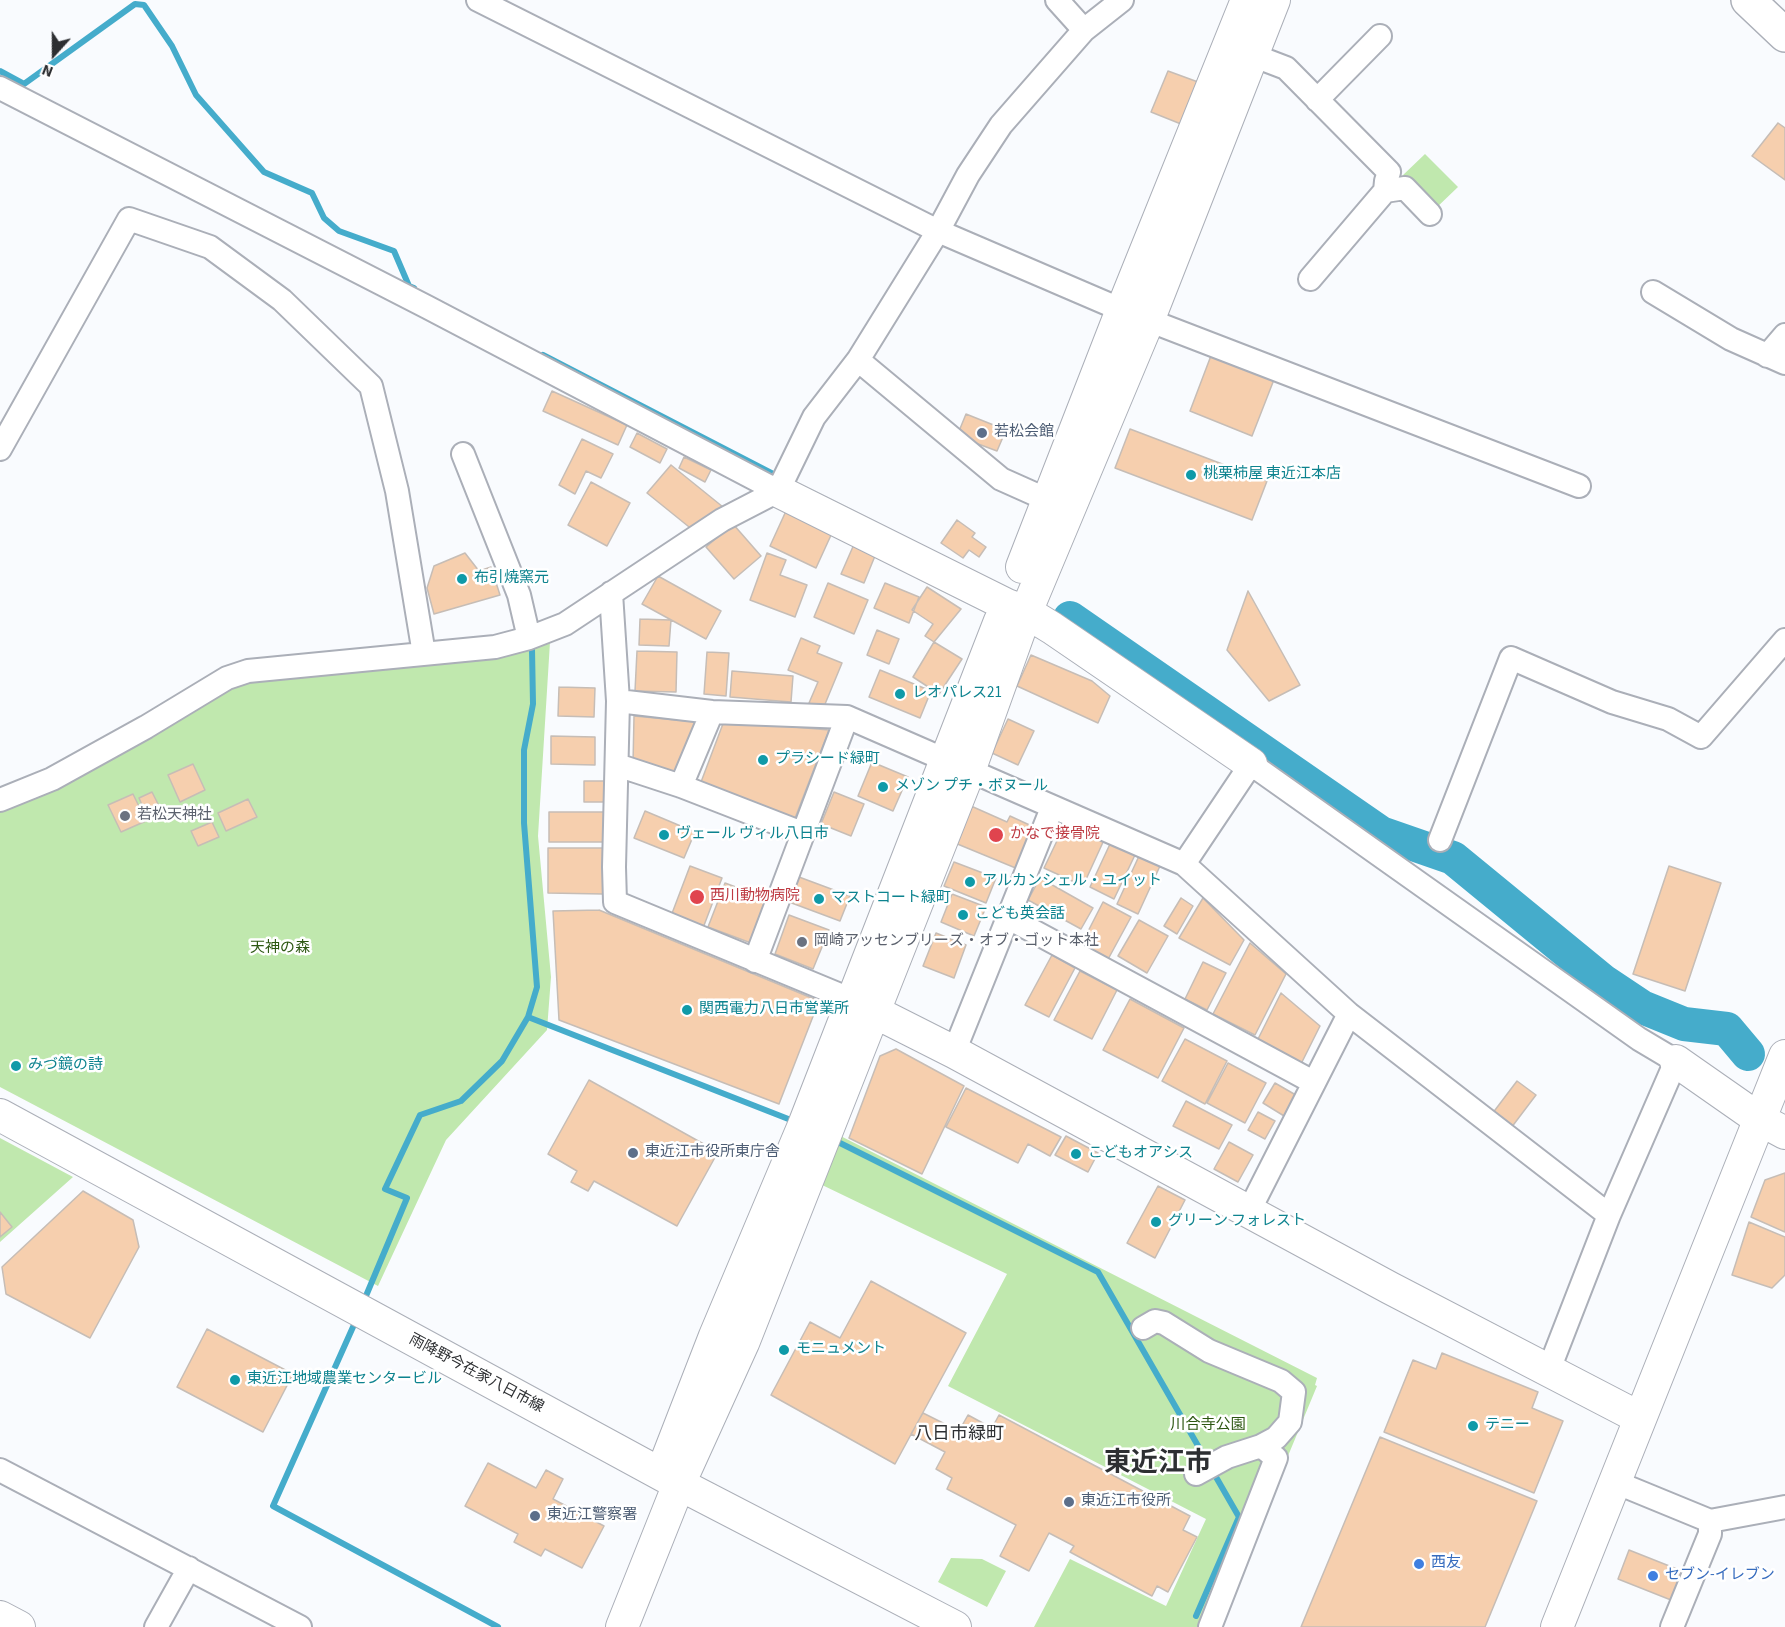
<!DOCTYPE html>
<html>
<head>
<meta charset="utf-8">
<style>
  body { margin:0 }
  #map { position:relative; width:1785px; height:1627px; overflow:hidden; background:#f9fbfe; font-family:"Source Sans 3",sans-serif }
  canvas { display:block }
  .north { position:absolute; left:24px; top:24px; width:60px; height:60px; -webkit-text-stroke:4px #fff; paint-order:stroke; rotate:201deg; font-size:16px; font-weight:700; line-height:24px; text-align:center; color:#2d2f32 }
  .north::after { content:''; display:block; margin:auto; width:21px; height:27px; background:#2d2f32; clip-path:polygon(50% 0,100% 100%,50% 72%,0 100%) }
</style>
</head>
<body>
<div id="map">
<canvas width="1785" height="1627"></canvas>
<div class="north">N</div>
</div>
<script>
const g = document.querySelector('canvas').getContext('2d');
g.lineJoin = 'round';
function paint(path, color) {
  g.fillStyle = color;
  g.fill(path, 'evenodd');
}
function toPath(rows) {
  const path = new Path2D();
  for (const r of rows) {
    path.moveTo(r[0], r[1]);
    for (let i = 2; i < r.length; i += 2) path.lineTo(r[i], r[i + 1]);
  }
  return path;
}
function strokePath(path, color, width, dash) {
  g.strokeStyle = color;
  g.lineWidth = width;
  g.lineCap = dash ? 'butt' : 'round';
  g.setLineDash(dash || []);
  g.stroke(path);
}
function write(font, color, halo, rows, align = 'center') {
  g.font = font + ' "Source Sans 3","Noto Sans JP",sans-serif';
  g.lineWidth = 5;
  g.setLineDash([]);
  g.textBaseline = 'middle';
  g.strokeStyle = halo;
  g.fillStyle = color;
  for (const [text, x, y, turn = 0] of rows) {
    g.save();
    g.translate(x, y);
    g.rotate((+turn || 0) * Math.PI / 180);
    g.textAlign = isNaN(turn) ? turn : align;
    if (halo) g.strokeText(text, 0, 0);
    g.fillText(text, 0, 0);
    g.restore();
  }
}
const green = toPath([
  [1425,154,1458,187,1434,210,1402,176],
  [550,642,538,836,551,977,547,1030,446,1140,378,1286,0,1087,0,809,229,687,249,680],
  [815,1123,1317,1378,1315,1385,1317,1386,1217,1627,1034,1627,1070,1559,1166,1606,1206,1519,948,1386,1007,1274,793,1171],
  [0,1138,73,1177,0,1242],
  [951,1558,982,1559,1006,1571,987,1607,938,1582]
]);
const stream = toPath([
  [0,71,24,84,135,4,144,5,172,46,196,95,264,172,312,193,324,218,339,231,394,251,409,286,414,288],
  [543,355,779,477],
  [528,1017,796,1122],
  [832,1139,1098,1272,1239,1517,1196,1616],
  [363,1303,407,1198,385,1189,420,1115,461,1101,502,1061,528,1017,537,987,524,823,524,750,533,704,532,649],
  [357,1318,273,1506,498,1627]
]);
const river = toPath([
  [1070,618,1381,833,1453,858,1603,981,1642,1007,1684,1024,1727,1029,1748,1054]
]);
const building = toPath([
  [1168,71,1198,82,1181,124,1151,112,1168,71],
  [1778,123,1785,128,1785,180,1752,156,1778,123],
  [1212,353,1275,377,1252,436,1190,411,1212,353],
  [552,391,627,425,618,445,543,411,552,391],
  [966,414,1006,430,997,451,957,436,966,414],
  [1130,429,1267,481,1252,520,1115,468,1130,429],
  [637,433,667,449,660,463,630,447,637,433],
  [582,439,613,454,601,478,586,471,575,494,559,485,582,439],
  [684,457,711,470,705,482,679,468,684,457],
  [671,465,723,507,699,535,647,493,671,465],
  [591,482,630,503,607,546,568,525,591,482],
  [786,511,832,533,816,568,770,546,786,511],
  [957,520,975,533,972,537,986,547,979,557,969,550,963,558,941,543,957,520],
  [733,524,761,556,734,579,706,547,733,524],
  [855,542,877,551,864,583,841,574,855,542],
  [465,553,479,571,491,567,500,595,434,614,427,588,434,566,465,553],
  [767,553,786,560,780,575,807,585,795,617,750,600,767,553],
  [658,576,721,611,706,639,642,604,658,576],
  [828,583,868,600,854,634,814,617,828,583],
  [885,583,919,597,909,623,874,608,885,583],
  [927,587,961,609,934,642,925,636,933,624,912,610,927,587],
  [1248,591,1300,685,1269,701,1227,650,1248,591],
  [640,619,671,620,669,646,639,645,640,619],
  [877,630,899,639,889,664,867,655,877,630],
  [801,638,820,646,817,653,842,663,823,709,809,703,818,682,788,670,801,638],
  [934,642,962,659,939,694,913,677,934,642],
  [637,651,677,652,676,692,635,691,637,651],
  [707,652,729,653,726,696,704,694,707,652],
  [1031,655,1092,681,1110,696,1098,723,1017,686,1031,655],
  [880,670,931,691,920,718,869,697,880,670],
  [732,671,793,676,791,702,730,697,732,671],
  [559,687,595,688,594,717,558,716,559,687],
  [634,716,698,722,674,779,633,764,634,716],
  [1008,719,1034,731,1018,765,992,753,1008,719],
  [724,721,829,730,792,826,698,790,724,721],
  [551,736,595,737,595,765,551,764,551,736],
  [872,762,908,777,893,811,858,796,872,762],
  [193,764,205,790,180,802,168,775,193,764],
  [584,781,604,781,604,802,584,802,584,781],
  [152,792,159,806,145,812,139,798,152,792],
  [834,792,864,804,851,836,821,824,834,792],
  [133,794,146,821,121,832,108,805,133,794],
  [248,799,257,817,226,831,218,813,248,799],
  [971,806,1007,822,1010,816,1036,828,1018,869,955,843,971,806],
  [645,811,695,832,684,858,634,838,645,811],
  [549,812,604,812,604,842,549,842,549,812],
  [212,822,219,837,198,846,191,831,212,822],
  [1066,822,1104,840,1083,886,1044,868,1066,822],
  [1110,844,1135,855,1114,899,1090,887,1110,844],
  [548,848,603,848,603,894,548,893,548,848],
  [1139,856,1160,866,1138,914,1117,904,1139,856],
  [954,862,996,878,986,903,944,886,954,862],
  [690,866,722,878,703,928,671,916,690,866],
  [1669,866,1721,883,1685,991,1633,974,1669,866],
  [799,877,850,896,840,921,789,902,799,877],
  [1040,878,1093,908,1081,929,1028,900,1040,878],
  [725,883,768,899,751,943,708,927,725,883],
  [952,894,986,907,974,936,941,922,952,894],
  [1181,898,1193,906,1177,934,1164,926,1181,898],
  [1203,898,1244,940,1230,965,1179,938,1203,898],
  [1103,902,1131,917,1106,963,1079,949,1103,902],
  [599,910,819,1001,779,1104,559,1020,553,911,599,910],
  [789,915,829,930,813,969,775,954,789,915],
  [1139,920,1168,936,1147,973,1118,956,1139,920],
  [936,933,966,945,954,978,923,966,936,933],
  [1250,943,1286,974,1255,1035,1213,1014,1250,943],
  [1052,955,1075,968,1049,1017,1025,1005,1052,955],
  [1203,962,1226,973,1207,1010,1185,999,1203,962],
  [1080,971,1117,990,1092,1039,1054,1020,1080,971],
  [1281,993,1320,1026,1301,1064,1257,1041,1281,993],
  [1130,999,1184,1028,1158,1078,1103,1050,1130,999],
  [1185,1039,1227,1061,1205,1104,1162,1081,1185,1039],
  [896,1049,964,1086,922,1174,849,1138,880,1056,896,1049],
  [1228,1063,1266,1083,1245,1123,1207,1103,1228,1063],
  [589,1080,718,1152,677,1226,594,1181,588,1191,571,1182,577,1171,548,1154,589,1080],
  [1517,1081,1536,1095,1511,1128,1492,1114,1517,1081],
  [1275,1083,1301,1098,1289,1119,1263,1103,1275,1083],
  [966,1088,1061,1137,1050,1156,1028,1144,1018,1163,946,1127,966,1088],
  [1186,1101,1232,1125,1219,1149,1173,1126,1186,1101],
  [1258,1112,1275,1121,1265,1139,1248,1130,1258,1112],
  [1066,1136,1098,1153,1088,1172,1055,1155,1066,1136],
  [1229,1142,1253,1155,1238,1182,1214,1169,1229,1142],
  [1785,1173,1785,1232,1751,1217,1765,1180,1785,1173],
  [1158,1186,1185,1200,1155,1258,1127,1243,1158,1186],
  [83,1191,133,1220,139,1247,90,1338,6,1294,2,1267,83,1191],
  [0,1212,12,1227,0,1237,0,1212],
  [1749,1222,1785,1237,1785,1275,1772,1288,1732,1275,1749,1222],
  [871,1281,966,1333,895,1464,771,1395,810,1322,840,1338,871,1281],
  [207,1329,293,1374,263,1432,177,1387,207,1329],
  [1442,1353,1538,1392,1532,1408,1563,1421,1534,1493,1384,1432,1413,1360,1436,1369,1442,1353],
  [923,1413,959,1431,968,1415,992,1428,999,1415,1190,1516,1183,1530,1197,1537,1168,1592,1157,1586,1152,1596,1070,1552,1074,1546,1049,1533,1029,1571,1000,1556,1016,1525,947,1489,952,1478,936,1469,945,1452,911,1434,923,1413],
  [1380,1437,1537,1501,1485,1627,1301,1627,1380,1437],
  [488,1463,536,1488,546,1470,563,1479,553,1499,604,1526,582,1568,545,1549,541,1556,514,1542,518,1534,465,1506,488,1463],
  [1629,1550,1687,1573,1676,1602,1618,1579,1629,1550]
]);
const street = toPath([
  [478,0,938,231,1122,310,1579,486],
  [1057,0,1084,30],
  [1252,55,1286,68,1389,172,1386,181,1385,191,1405,188,1430,214],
  [0,88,427,307,778,491],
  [1317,100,1380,36],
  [1310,279,1385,191],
  [1653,292,1731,339,1785,363],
  [1767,356,1785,335],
  [858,360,1001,479,1048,500],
  [0,449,129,219,210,247,282,300,371,386,397,491,424,654],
  [463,454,519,595,529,638],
  [611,593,618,701,614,867,615,902,852,1000],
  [618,701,712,712,847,717,1184,864,1349,1014,1609,1215],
  [617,765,681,786,802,833],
  [681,786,712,712],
  [0,800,52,779,146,727,227,678,248,671,495,647,529,638,565,624,722,520,778,491,814,417,858,360,938,231,968,175,1001,125,1084,30,1122,0],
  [1440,840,1511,658,1612,702,1668,719,1701,737,1785,640],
  [1184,864,1251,764,1639,1039,1676,1061,1609,1215,1548,1372],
  [1007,917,1313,1082],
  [755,961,847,717],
  [954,1052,1052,808],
  [1249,1211,1349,1014],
  [1143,1328,1155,1321,1164,1323,1209,1351,1281,1381,1294,1392,1290,1422,1276,1438,1261,1446,1276,1458,1210,1627],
  [0,1470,300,1627],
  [1196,1474,1227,1457,1261,1446],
  [1615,1482,1710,1521,1785,1507],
  [156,1627,189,1568],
  [1672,1627,1710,1534,1710,1521]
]);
const secondary = toPath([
  [778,491,1007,605,1026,612,1052,628,1251,764],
  [1022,567,1122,310,1247,0],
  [855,1002,954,1052,1390,1288,1640,1418],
  [1676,1061,1759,1119,1785,1133],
  [0,1115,679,1484,955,1627],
  [663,1470,715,1336,804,1125,1000,621],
  [0,1617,19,1627],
  [622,1627,679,1484,743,1343,969,771,1026,612,1148,321,1274,0],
  [1557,1627,1785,1056]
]);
const highway = toPath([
  [1748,0,1785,35]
]);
const markers = [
  [982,433,6,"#5c6f8a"],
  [1191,475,6,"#0f9aa8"],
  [462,579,6,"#0f9aa8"],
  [900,694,6,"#0f9aa8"],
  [763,760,6,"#0f9aa8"],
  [883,787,6,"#0f9aa8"],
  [125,816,6,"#6b7280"],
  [664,835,6,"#0f9aa8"],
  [996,835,8,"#e0444e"],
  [970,882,6,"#0f9aa8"],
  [697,897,8,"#e0444e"],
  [819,899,6,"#0f9aa8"],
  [963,915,6,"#0f9aa8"],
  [802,942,6,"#6b7280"],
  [687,1010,6,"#0f9aa8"],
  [16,1066,6,"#0f9aa8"],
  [633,1153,6,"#5c6f8a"],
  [1076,1154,6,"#0f9aa8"],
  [1156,1222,6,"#0f9aa8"],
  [784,1350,6,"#0f9aa8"],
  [235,1380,6,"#0f9aa8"],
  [1473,1426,6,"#0f9aa8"],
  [1069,1502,6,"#5c6f8a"],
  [535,1516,6,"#5c6f8a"],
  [1419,1564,6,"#3f7fe0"],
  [1653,1576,6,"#3f7fe0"]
];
const serviceNames = [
  ["若松会館",994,433],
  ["東近江市役所東庁舎",645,1153],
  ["東近江市役所",1081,1502],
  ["東近江警察署",547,1516]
];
const cultureNames = [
  ["桃栗柿屋 東近江本店",1203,475],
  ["布引焼窯元",474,579],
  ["レオパレス21",912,694],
  ["プラシード緑町",775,760],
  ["メゾン プチ・ボヌール",895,787],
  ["ヴェール ヴィル八日市",676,835],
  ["アルカンシェル・ユイット",982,882],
  ["マストコート緑町",831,899],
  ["こども英会話",975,915],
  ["関西電力八日市営業所",699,1010],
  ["みづ鏡の詩",28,1066],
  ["こどもオアシス",1088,1154],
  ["グリーン フォレスト",1168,1222],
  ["モニュメント",796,1350],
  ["東近江地域農業センタービル",247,1380],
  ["テニー",1485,1426]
];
const worshipNames = [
  ["若松天神社",137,816],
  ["岡崎アッセンブリーズ・オブ・ゴット本社",814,942]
];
const healthNames = [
  ["かなで接骨院",1010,835],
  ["西川動物病院",710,897]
];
const parkNames = [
  ["天神の森",280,949],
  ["川合寺公園",1208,1426]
];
const streetNames = [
  ["雨降野今在家八日市線",476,1374,28]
];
const shopNames = [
  ["西友",1431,1564],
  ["セブン-イレブン",1665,1576]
];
const quarterNames = [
  ["八日市緑町",959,1435]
];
const townNames = [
  ["東近江市",1158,1465]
];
paint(green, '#c0e8ae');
strokePath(stream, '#45accb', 6);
strokePath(river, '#45accb', 34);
paint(building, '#f6cfae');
strokePath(building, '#c6bdb6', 1.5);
strokePath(street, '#abafb8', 26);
strokePath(secondary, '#abafb8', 34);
strokePath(highway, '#abafb8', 36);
strokePath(street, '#fff', 22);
strokePath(secondary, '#fff', 32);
strokePath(highway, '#fff', 33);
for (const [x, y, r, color] of markers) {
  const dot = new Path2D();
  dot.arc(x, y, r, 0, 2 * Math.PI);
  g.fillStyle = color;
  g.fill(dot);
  strokePath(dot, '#fff', 2);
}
write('15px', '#4e5e75', '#fff', serviceNames, 'left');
write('15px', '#0d838f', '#fff', cultureNames, 'left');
write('15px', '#5b616d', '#fff', worshipNames, 'left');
write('15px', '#be3a42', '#fff', healthNames, 'left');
write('15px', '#2d5712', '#fff', parkNames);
write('15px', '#2d2f32', '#fff', streetNames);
write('15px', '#366cbe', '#fff', shopNames, 'left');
write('18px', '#2d2f32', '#fff', quarterNames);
write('bold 27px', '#2d2f32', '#fff', townNames);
</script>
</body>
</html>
